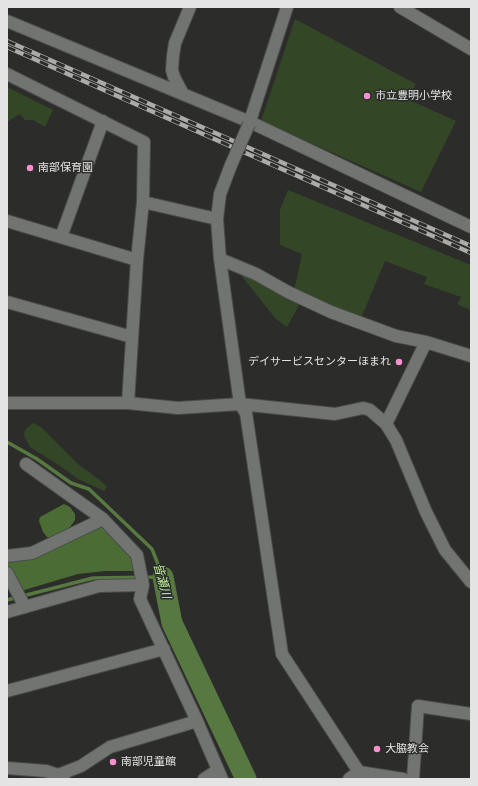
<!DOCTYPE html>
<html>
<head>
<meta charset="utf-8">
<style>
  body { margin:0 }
  #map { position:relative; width:478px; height:786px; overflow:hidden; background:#2c2d2b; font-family:"Crimson Pro",serif }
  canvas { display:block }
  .frame { position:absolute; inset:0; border:8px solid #e3e4e3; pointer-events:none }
</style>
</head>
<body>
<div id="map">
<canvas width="478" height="786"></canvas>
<div class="frame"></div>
</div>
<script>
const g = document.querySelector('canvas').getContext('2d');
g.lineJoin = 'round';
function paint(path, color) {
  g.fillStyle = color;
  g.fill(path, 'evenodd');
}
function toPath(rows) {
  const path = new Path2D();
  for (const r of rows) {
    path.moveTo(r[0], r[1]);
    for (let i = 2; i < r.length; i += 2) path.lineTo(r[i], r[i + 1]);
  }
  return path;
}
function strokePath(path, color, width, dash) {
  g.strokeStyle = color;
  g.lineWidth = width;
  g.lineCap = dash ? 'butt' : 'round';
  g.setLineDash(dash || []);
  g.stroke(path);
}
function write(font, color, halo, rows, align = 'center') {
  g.font = font + ' "Crimson Pro","Noto Sans JP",serif';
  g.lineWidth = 3;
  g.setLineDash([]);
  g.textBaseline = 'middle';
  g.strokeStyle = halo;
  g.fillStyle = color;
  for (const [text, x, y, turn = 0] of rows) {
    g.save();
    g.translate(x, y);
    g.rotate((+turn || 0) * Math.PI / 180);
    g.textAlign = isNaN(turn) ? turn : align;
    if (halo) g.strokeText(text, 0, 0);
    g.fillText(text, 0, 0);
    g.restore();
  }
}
const green = toPath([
  [295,19,416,84,407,99,456,121,421,192,261,121],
  [7,87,53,110,45,127,33,120,25,120,20,114,7,122],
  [288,190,471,265,471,310,457,304,461,297,424,284,427,277,385,261,361,318,294,291,302,254,280,245,280,210],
  [232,266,300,303,287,327,275,318,241,275],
  [33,423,41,427,79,465,100,480,107,487,104,491,78,479,60,466,30,447,24,435,25,430]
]);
const forest = toPath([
  [64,504,70,507,75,514,75,520,70,527,54,538,47,537,43,532,39,521,40,517],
  [104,526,131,554,135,571,105,571,78,574,21,591,7,566,7,561,28,560]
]);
const stream = toPath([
  [7,442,37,459,71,483,89,489,152,549,163,577,93,578,7,600]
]);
const river = toPath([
  [163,577,172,623,246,779]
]);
const minor = toPath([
  [400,7,471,49],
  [7,21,250,122,471,227],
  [7,74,144,142,143,202,137,260,128,403],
  [183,94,174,77,172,70,173,56,175,43,190,7],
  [249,124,287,7],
  [231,165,220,194,217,219,220,259,240,404,246,413,282,654,359,772],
  [143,202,217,219],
  [7,221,137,260],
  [61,237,103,121],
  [220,259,256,274,288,292,331,312,396,336,426,342],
  [7,302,132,337],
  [7,403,128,403,178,408,240,404,335,414,363,408,370,410,386,424,396,440,426,512,445,550,471,582],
  [386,424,426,342,471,356],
  [26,464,103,519,137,555,143,585],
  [7,556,32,553,103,519],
  [7,573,25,607],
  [7,612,99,586,143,585,140,599,197,721,222,779],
  [7,691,164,649],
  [7,768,46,771,58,775,64,779],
  [58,775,81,766,110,747,197,721],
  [204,779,218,770],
  [349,779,359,772,403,779],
  [413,779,418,706,471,714]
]);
const rail = toPath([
  [7,41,471,246],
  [7,47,471,253]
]);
const minorBridge = toPath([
  [231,165,249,124]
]);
const markers = [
  [367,96,4,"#f690cf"],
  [30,168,4,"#f690cf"],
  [399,362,4,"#f690cf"],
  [377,749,4,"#f690cf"],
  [113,762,4,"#f690cf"]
];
const poiNames = [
  ["市立豊明小学校",375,96],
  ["南部保育園",38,168],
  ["デイサービスセンターほまれ",391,362,"right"],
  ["大脇教会",385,749],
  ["南部児童館",121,762]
];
const waterNames = [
  ["皆瀬川",162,581,75]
];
paint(green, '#334726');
paint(forest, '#4c6c35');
strokePath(stream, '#577840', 3.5);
strokePath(river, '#577840', 21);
strokePath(minor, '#4a4c4a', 14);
strokePath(minor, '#727471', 12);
strokePath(rail, '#abacaa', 4.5);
strokePath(rail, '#2c2d2b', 3, [9]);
strokePath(minorBridge, '#4a4c4a', 14, []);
strokePath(minorBridge, '#727471', 12);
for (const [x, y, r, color] of markers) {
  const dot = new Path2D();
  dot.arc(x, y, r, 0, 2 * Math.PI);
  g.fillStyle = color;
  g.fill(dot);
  strokePath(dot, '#2c2d2b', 1.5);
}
write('11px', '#e3e4e3', '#2c2d2b', poiNames, 'left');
write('italic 12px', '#beef9c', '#2c2d2b', waterNames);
</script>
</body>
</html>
